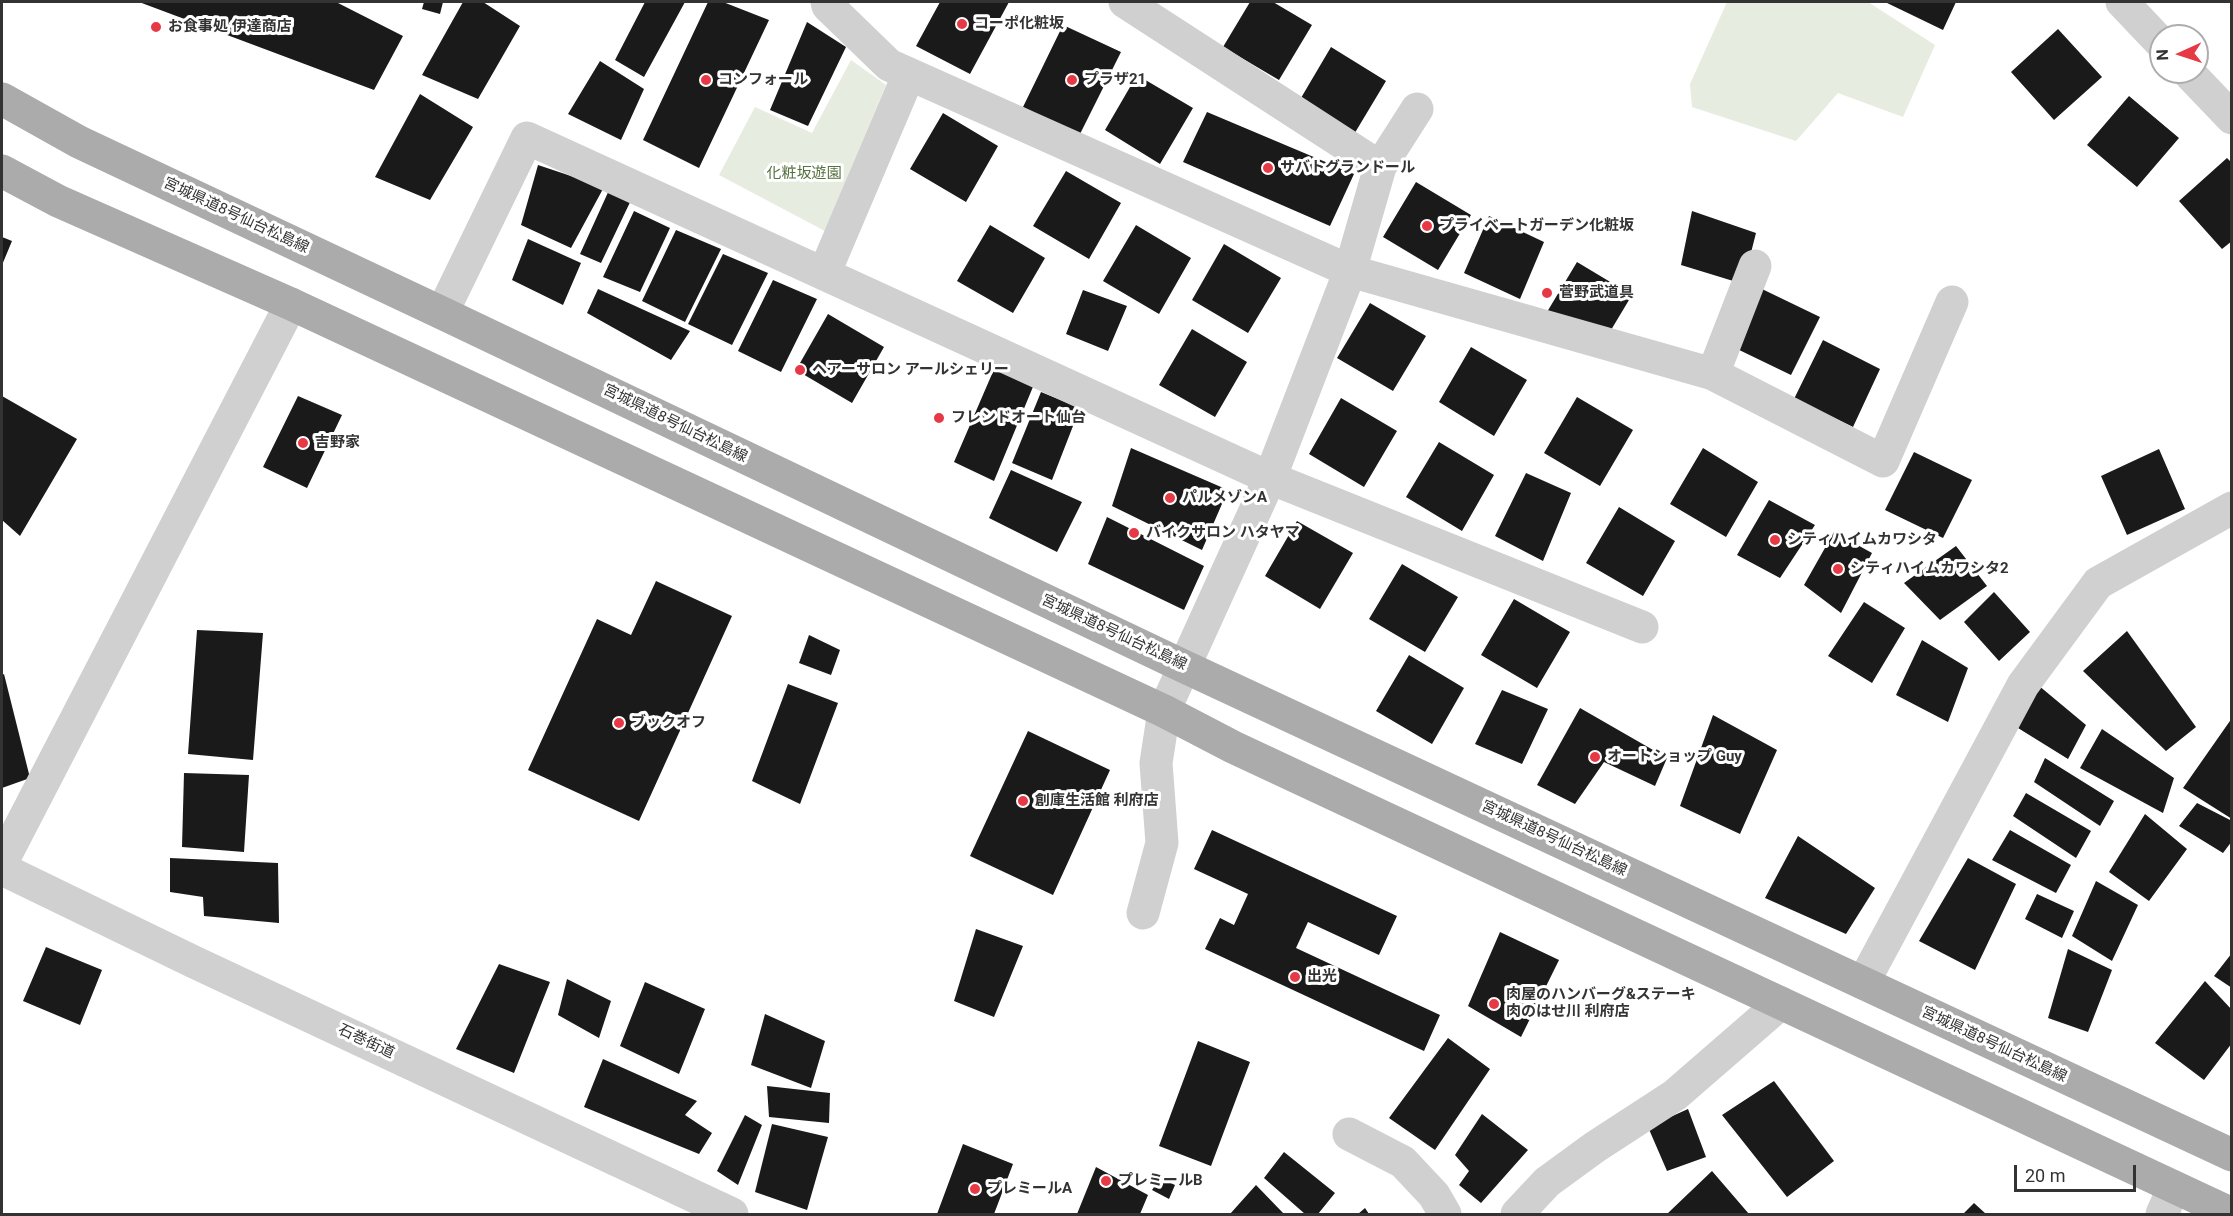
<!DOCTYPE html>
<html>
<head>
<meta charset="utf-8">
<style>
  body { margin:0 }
  #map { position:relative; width:2233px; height:1216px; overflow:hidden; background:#fff; font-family:Roboto,sans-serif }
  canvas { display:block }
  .frame { position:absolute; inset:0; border:3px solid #333; pointer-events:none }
  .north { position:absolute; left:2149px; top:24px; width:60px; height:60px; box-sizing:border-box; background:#fff; border:2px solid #adadad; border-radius:50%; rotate:267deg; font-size:16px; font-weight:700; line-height:24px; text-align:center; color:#333 }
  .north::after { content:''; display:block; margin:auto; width:21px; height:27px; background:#e63946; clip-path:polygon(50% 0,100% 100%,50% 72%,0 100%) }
  .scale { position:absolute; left:2014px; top:1165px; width:122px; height:27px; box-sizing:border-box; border:3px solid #333; border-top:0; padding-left:8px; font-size:18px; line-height:21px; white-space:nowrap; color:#333; -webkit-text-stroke:4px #fff; paint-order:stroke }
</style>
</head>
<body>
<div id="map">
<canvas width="2233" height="1216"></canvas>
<div class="frame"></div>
<div class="north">N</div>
<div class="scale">20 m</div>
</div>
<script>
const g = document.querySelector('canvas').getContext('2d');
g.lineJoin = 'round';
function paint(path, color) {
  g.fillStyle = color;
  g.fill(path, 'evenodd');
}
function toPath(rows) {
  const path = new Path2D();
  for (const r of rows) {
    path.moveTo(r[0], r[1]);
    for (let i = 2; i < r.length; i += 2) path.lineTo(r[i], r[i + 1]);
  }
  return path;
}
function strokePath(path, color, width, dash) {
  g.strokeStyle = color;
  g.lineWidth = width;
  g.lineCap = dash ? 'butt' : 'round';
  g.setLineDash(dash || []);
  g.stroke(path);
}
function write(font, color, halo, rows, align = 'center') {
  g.font = font + ' Roboto,"Noto Sans JP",sans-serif';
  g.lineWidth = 6;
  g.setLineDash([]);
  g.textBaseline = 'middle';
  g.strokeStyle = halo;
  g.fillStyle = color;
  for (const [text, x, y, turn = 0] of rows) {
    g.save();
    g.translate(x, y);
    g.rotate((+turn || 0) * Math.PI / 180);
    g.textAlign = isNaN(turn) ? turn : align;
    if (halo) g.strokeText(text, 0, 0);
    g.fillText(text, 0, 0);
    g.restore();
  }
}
const green = toPath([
  [1727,2,1868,2,1935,45,1903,117,1838,93,1796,141,1692,107,1690,84],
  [851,60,886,85,825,231,719,175,755,107,812,133]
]);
const building = toPath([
  [139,2,336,2,403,36,374,90],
  [424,2,443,2,440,14,422,9],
  [463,2,483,2,520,26,478,99,422,75],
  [645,2,685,2,644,77,615,60],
  [708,2,723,2,769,20,699,168,643,140],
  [940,2,1009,2,970,74,916,46],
  [1250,2,1273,2,1312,25,1279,80,1223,47],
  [1885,2,1956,2,1943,30],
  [807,22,846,47,808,126,770,110],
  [1063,25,1121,52,1079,136,1023,107],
  [2058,29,2102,77,2054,120,2011,72],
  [1331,47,1386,81,1353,136,1298,103],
  [600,61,644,89,621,140,568,114],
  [1137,75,1193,108,1160,164,1105,130],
  [420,94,473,127,430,200,375,177],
  [2129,96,2179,138,2137,187,2087,145],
  [1207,112,1354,174,1330,226,1183,162],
  [943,113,998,146,966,202,910,169],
  [2227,158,2232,163,2232,241,2222,249,2179,201],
  [538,165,604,187,571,248,521,225],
  [1066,171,1121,203,1089,259,1033,226],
  [1416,182,1471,215,1438,270,1383,237],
  [610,188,633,196,601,263,580,254],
  [634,211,670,228,640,292,603,277],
  [1692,211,1756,233,1743,284,1681,265],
  [1489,216,1544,242,1520,299,1464,273],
  [990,225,1045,258,1013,313,957,281],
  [1136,225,1191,258,1159,314,1103,281],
  [676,230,721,249,685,322,642,301],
  [2,237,12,241,2,265],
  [528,239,581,263,563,305,512,280],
  [1224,244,1281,278,1248,333,1192,300],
  [723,254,768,273,732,345,688,324],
  [1577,262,1632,295,1599,350,1544,317],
  [773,280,817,299,781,372,738,351],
  [598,289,690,331,671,360,587,313],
  [1762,289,1820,317,1791,375,1733,347],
  [1083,290,1127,306,1108,351,1066,334],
  [1370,303,1426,336,1393,391,1337,358],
  [828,314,884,347,852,403,796,370],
  [1192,329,1247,362,1215,417,1159,385],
  [1823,340,1880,369,1853,427,1794,399],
  [1471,347,1527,380,1494,436,1439,402],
  [995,367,1035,382,994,481,954,462],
  [1041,392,1080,408,1052,480,1012,463],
  [2,396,77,439,20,536,2,520],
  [298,396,342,415,307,488,263,467],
  [1577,397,1633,430,1600,486,1544,453],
  [1341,398,1397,431,1364,487,1309,454],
  [1439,442,1494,475,1462,531,1406,497],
  [1131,448,1228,490,1202,550,1112,506],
  [1703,448,1758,482,1726,537,1670,504],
  [2159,449,2185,509,2127,535,2101,476],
  [1914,452,1972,480,1943,538,1885,510],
  [1011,470,1082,502,1057,552,989,518],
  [1526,473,1571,493,1543,561,1495,536],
  [1769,500,1815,525,1780,578,1737,555],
  [1619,507,1675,541,1643,596,1586,563],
  [1107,517,1204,566,1184,610,1088,564],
  [1297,521,1353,553,1320,609,1265,576],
  [1834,532,1872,553,1841,613,1804,585],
  [1956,546,1987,586,1940,620,1904,583],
  [1402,564,1458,597,1425,652,1369,619],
  [656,581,732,616,639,821,528,770,597,619,631,635],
  [1994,592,2030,632,1999,661,1964,622],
  [1514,599,1570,632,1537,688,1481,655],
  [1864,602,1905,628,1872,683,1828,656],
  [197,630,263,633,253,760,188,754],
  [2127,631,2196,727,2166,751,2083,671],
  [809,635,840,650,831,675,799,663],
  [1922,640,1968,668,1948,722,1896,695],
  [1409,655,1464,688,1432,744,1376,711],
  [4,674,30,778,2,788,2,675],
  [788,684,838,703,800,804,752,781],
  [2038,685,2086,725,2068,759,2018,728],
  [1502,690,1548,709,1522,764,1475,744],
  [1580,708,1667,758,1655,786,1604,762,1575,804,1537,785],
  [1713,715,1777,750,1740,834,1680,806],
  [2232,718,2232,819,2183,788],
  [2102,729,2174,778,2163,813,2080,768],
  [1028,731,1110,770,1053,895,970,856],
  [2045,758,2114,801,2100,826,2034,782],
  [184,773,249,775,244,852,182,847],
  [2026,793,2091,831,2076,858,2013,816],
  [2197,803,2232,821,2232,841,2223,853,2179,826],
  [2145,814,2187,849,2149,901,2109,872],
  [1212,830,1397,916,1379,955,1308,922,1296,948,1440,1015,1424,1051,1205,949,1220,918,1234,925,1248,894,1194,869],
  [2010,830,2071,865,2056,893,1992,860],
  [1798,836,1875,888,1846,934,1765,898],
  [170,858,278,863,279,923,204,916,203,897,170,892],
  [1968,858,2016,884,1975,970,1919,941],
  [2096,881,2138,905,2112,961,2072,936],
  [2037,894,2074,911,2062,938,2025,919],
  [976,929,1023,946,994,1017,954,1001],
  [1500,932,1559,960,1521,1037,1468,1006],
  [46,947,102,970,80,1025,23,1001],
  [2068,949,2112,970,2088,1032,2048,1018],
  [2232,953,2232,988,2214,976],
  [499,964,550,982,514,1073,456,1049],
  [567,979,611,1001,599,1038,558,1015],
  [2205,981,2232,1010,2232,1043,2204,1080,2155,1043],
  [645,982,705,1009,679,1074,620,1046],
  [765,1014,825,1041,811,1088,751,1065],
  [1448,1038,1490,1069,1435,1150,1389,1118],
  [1198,1041,1250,1062,1211,1166,1159,1146],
  [603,1059,697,1101,685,1115,712,1133,699,1154,584,1107],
  [1774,1081,1834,1161,1787,1197,1722,1115],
  [767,1086,830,1093,829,1123,769,1117],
  [1688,1109,1706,1157,1667,1171,1648,1127],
  [1482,1114,1528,1150,1481,1203,1459,1185,1469,1171,1455,1155],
  [745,1115,762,1125,738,1185,717,1171],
  [772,1124,828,1137,807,1210,755,1192],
  [963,1144,1013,1164,994,1214,937,1214],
  [1284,1152,1335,1193,1318,1214,1305,1214,1264,1178],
  [1096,1167,1148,1195,1140,1214,1077,1214],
  [1712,1171,1749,1214,1668,1213],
  [1160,1178,1175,1185,1169,1199,1152,1190],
  [1256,1185,1284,1214,1230,1214],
  [1974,1203,1986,1214,1963,1214],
  [1365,1208,1369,1214,1358,1214]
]);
const minor = toPath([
  [827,2,828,6,889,65,1350,271,1713,374,1883,461,1952,302],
  [1125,2,1380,167],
  [2122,2,2161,43],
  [2188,72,2232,118],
  [824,274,909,74],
  [442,313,527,138,1270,478,1642,627],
  [1713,374,1755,266],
  [2,862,291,304],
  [2,869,194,962,732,1214],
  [1143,913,1162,843,1156,763,1164,711,1270,478,1350,271,1380,167,1417,109],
  [1863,983,2023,685,2098,583,2232,508],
  [1349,1134,1403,1162,1434,1195,1445,1214],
  [1517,1214,1547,1182,1595,1147,1675,1095,1781,1003],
  [2162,1214,2174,1187]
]);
const major = toPath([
  [2,99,79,142,442,313,1183,666,2232,1155],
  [2,171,58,201,291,304,1104,683,1164,711,1233,747,2232,1214]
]);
const markers = [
  [962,24,6,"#e63946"],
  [156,27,6,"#e63946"],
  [706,80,6,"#e63946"],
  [1072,80,6,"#e63946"],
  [1268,168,6,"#e63946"],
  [1427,226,6,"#e63946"],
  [1547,293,6,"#e63946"],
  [800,370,6,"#e63946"],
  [939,418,6,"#e63946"],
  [303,443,6,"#e63946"],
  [1170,498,6,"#e63946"],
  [1134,533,6,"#e63946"],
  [1775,540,6,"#e63946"],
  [1838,569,6,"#e63946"],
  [619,723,6,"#e63946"],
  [1595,757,6,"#e63946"],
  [1023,801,6,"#e63946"],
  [1295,977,6,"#e63946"],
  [1494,1004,6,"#e63946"],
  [1106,1181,6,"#e63946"],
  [975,1189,6,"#e63946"]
];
const poiNames = [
  ["コーポ化粧坂",974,24],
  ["お食事処 伊達商店",168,27],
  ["コンフォール",718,80],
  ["プラザ21",1084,80],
  ["サバトグランドール",1280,168],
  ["プライベートガーデン化粧坂",1439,226],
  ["菅野武道具",1559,293],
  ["ヘアーサロン アールシェリー",812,370],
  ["フレンドオート仙台",951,418],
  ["吉野家",315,443],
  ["パルメゾンA",1182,498],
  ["バイクサロン ハタヤマ",1146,533],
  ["シティハイムカワシタ",1787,540],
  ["シティハイムカワシタ2",1850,569],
  ["ブックオフ",631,723],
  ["オートショップ Guy",1607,757],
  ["創庫生活館 利府店",1035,801],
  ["出光",1307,977],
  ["肉屋のハンバーグ&ステーキ",1506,995],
  ["肉のはせ川 利府店",1506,1012],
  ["プレミールB",1118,1181],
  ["プレミールA",987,1189]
];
const parkNames = [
  ["化粧坂遊園",804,174]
];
const streetNames = [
  ["宮城県道8号仙台松島線",236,216,25],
  ["宮城県道8号仙台松島線",675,424,26],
  ["宮城県道8号仙台松島線",1114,633,25],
  ["宮城県道8号仙台松島線",1554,839,25],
  ["石巻街道",366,1042,25],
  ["宮城県道8号仙台松島線",1994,1045,25]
];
paint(green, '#e6ecdf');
paint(building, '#1a1a1a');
strokePath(minor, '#d0d0d0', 33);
strokePath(major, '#ababab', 33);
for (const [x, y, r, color] of markers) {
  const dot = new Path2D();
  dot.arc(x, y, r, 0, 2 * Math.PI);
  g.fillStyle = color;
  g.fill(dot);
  strokePath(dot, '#fff', 2);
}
write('bold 15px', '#333', '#fff', poiNames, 'left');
write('15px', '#56703f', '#fff', parkNames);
write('15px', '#333', '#fff', streetNames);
</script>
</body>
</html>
